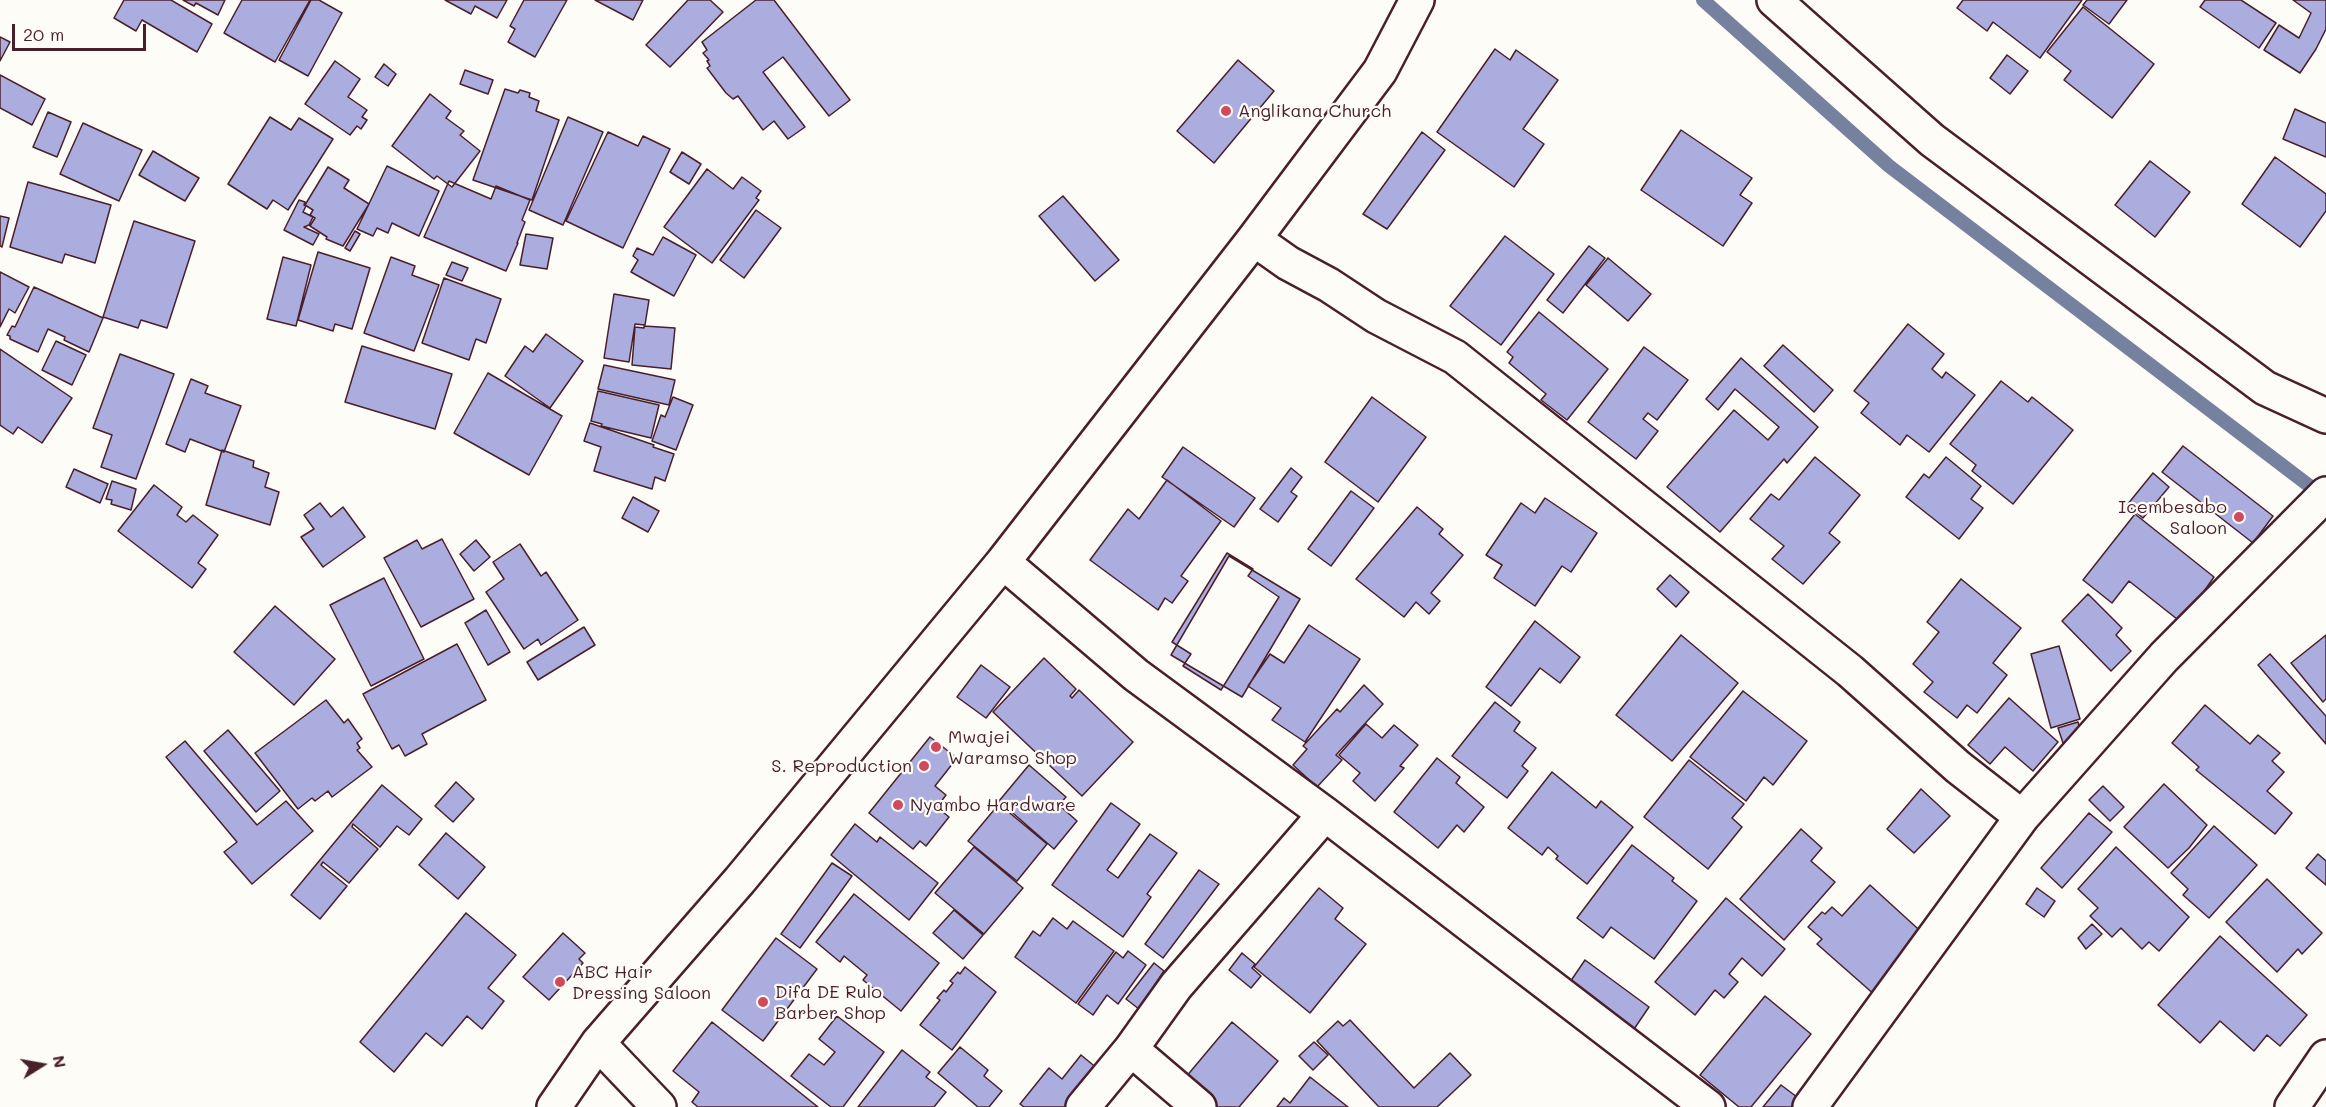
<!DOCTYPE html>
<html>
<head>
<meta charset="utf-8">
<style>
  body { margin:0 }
  #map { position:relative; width:2326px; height:1107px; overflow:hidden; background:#fdfcf7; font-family:Mali,sans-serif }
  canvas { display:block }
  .north { position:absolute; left:12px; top:1035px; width:60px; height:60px; -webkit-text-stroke:4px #fdfcf7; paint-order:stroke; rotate:79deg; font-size:16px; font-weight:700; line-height:24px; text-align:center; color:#4a1f2b }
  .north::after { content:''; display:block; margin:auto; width:21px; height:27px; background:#4a1f2b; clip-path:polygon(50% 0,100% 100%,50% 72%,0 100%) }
  .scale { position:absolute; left:12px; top:24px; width:134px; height:27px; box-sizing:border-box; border:3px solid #4a1f2b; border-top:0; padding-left:8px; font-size:18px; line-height:21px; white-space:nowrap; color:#4a1f2b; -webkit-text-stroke:4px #fdfcf7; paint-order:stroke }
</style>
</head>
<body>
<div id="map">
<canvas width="2326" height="1107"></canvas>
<div class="north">N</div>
<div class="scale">20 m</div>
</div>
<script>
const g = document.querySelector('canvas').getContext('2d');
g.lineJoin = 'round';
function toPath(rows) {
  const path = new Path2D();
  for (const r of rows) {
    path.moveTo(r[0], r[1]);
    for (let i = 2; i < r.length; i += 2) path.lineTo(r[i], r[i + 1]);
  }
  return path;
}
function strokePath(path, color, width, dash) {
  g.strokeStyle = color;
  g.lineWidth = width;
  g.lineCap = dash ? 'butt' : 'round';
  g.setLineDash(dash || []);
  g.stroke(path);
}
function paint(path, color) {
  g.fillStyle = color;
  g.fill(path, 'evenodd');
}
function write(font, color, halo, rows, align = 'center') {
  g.font = font + ' Mali,sans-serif';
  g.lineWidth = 4.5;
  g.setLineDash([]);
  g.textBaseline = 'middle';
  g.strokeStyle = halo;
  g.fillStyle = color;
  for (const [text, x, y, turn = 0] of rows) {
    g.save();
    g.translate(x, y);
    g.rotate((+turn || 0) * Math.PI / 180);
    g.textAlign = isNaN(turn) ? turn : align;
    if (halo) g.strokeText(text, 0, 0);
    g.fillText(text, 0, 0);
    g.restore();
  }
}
const stream = toPath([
  [1703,0,1889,166,2324,497]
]);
const building = toPath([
  [124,0,171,0,212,24,197,52,142,20,136,31,114,18,124,0],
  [183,0,225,0,218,15,196,3,194,6,183,0],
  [242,0,310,0,275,62,224,33,242,0],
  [311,0,319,0,342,13,308,76,279,60,311,0],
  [445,0,507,0,497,18,475,6,471,14,445,0],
  [524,0,567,0,535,57,508,42,515,29,510,26,524,0],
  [595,0,643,0,633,20,595,0],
  [688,0,710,0,723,12,670,67,646,45,688,0],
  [756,0,774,0,850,100,829,116,783,57,763,72,805,127,788,139,774,121,763,130,738,96,733,99,726,93,707,68,710,66,707,61,709,60,703,53,707,50,702,42,756,0],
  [1963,0,2082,0,2040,58,1993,22,1987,31,1957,8,1963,0],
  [2087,0,2127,0,2109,24,2083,5,2087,0],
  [2205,0,2241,0,2276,23,2259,48,2200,7,2205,0],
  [2293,0,2326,0,2326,29,2316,49,2300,73,2264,50,2279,25,2299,38,2311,13,2293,0],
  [2083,7,2154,64,2112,118,2064,80,2071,71,2047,52,2083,7],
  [0,37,10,42,0,61,0,37],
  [1495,49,1510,60,1516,50,1558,80,1523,129,1544,144,1514,187,1437,132,1495,49],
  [2007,55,2028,71,2010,94,1990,78,2007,55],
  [1238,60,1274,91,1214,163,1177,131,1238,60],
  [335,61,360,79,348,97,367,110,362,117,367,120,361,129,357,126,350,135,305,104,335,61],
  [384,64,396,74,388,86,375,77,384,64],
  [465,70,493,80,488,94,460,84,465,70],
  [0,75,45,99,32,125,0,108,0,75],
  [505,89,518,93,520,90,530,93,529,97,539,101,536,111,559,120,532,200,473,180,505,89],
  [430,94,451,111,446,118,464,131,460,135,480,151,452,187,437,176,434,179,392,146,430,94],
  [2295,109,2326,123,2326,157,2283,139,2295,109],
  [48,112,71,122,57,157,33,147,48,112],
  [270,117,291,130,299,118,333,139,288,210,273,200,267,209,228,184,270,117],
  [568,117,603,132,563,225,529,210,568,117],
  [83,123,142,150,119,201,60,174,83,123],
  [1681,130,1752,178,1740,195,1752,203,1723,246,1641,190,1681,130],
  [608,132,638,146,643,136,670,149,623,248,566,221,608,132],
  [1422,132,1445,150,1387,229,1363,214,1422,132],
  [153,151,199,178,185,201,139,175,153,151],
  [682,152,701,164,689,184,670,172,682,152],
  [2275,157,2326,194,2326,211,2300,247,2242,204,2275,157],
  [2150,161,2190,192,2155,237,2115,205,2150,161],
  [387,166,439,191,419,236,392,223,388,233,377,228,373,236,357,229,387,166],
  [328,167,349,180,344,188,369,204,343,246,326,239,327,237,310,226,315,218,310,215,313,210,305,205,328,167],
  [707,169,733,189,742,177,761,191,756,198,759,200,712,263,664,227,707,169],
  [449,181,491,199,496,186,530,200,522,220,525,222,517,243,518,243,506,271,424,237,449,181],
  [28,182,111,205,95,263,65,254,62,263,10,247,28,182],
  [1063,196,1119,260,1095,281,1039,216,1063,196],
  [299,200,305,202,304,205,306,206,303,212,313,217,309,225,304,227,319,234,313,245,284,230,299,200],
  [756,210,781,228,744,278,720,260,756,210],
  [0,216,9,218,2,247,0,246,0,216],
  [134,221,195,241,167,328,141,320,138,328,103,317,134,221],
  [355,231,360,234,350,251,345,248,355,231],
  [526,234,553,238,547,269,520,265,526,234],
  [1505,236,1554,274,1501,345,1450,306,1505,236],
  [663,237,696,255,674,296,631,272,638,260,633,256,637,248,653,255,663,237],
  [1589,246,1605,258,1563,313,1547,300,1589,246],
  [318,252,370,268,352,329,335,324,333,331,298,320,318,252],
  [283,257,311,265,296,326,267,319,283,257],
  [391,257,415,266,412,275,439,285,414,351,364,333,391,257],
  [1608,258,1651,294,1628,321,1586,285,1608,258],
  [452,262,468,268,462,281,446,275,452,262],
  [0,272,29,287,15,313,9,309,0,327,0,272],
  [444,278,501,299,486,343,476,339,469,360,422,343,444,278],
  [34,287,103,318,89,352,64,340,65,337,48,329,38,352,10,339,10,336,7,335,12,326,15,327,34,287],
  [614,294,649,300,645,325,635,324,629,362,604,358,614,294],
  [1539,312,1608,369,1567,420,1541,400,1546,394,1509,363,1513,357,1507,352,1539,312],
  [1908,324,1944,354,1932,369,1942,378,1946,372,1975,395,1929,452,1907,435,1900,445,1861,413,1869,403,1854,391,1908,324],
  [644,326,675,328,671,369,632,365,635,327,644,328,644,326],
  [546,334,583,361,550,408,505,376,525,346,533,352,546,334],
  [56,341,86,355,72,385,42,370,56,341],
  [1783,345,1833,390,1814,412,1764,366,1783,345],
  [362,346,452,374,435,429,345,402,362,346],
  [1644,347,1688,380,1657,420,1648,413,1643,419,1658,431,1636,459,1588,422,1644,347],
  [0,349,72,398,42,443,18,427,13,434,0,425,0,349],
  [120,354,174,374,136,479,101,467,112,435,93,428,120,354],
  [1741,358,1818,427,1787,463,1784,459,1720,532,1667,487,1734,410,1768,440,1779,427,1735,389,1718,410,1706,399,1741,358],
  [604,365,675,380,669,405,598,389,604,365],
  [488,373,562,416,529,475,454,433,488,373],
  [191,379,208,386,205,393,241,406,224,452,190,439,185,452,166,444,191,379],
  [2001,381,2028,402,2032,397,2073,430,2013,504,1972,471,1976,465,1950,444,2001,381],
  [598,391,659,405,651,438,601,426,602,424,591,421,598,391],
  [673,397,693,405,676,450,652,441,661,415,665,417,673,397],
  [1372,397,1426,437,1378,502,1325,462,1372,397],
  [590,423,654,445,653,447,674,454,665,481,655,477,652,489,594,471,601,447,584,441,590,423],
  [2183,446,2273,516,2253,543,2162,472,2183,446],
  [1183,447,1255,498,1234,527,1162,477,1183,447],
  [222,450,254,461,253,467,269,473,265,487,279,492,270,525,206,505,222,450],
  [1815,457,1860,495,1829,533,1840,542,1803,584,1772,559,1784,546,1750,519,1771,494,1779,500,1815,457],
  [1946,457,1981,486,1971,499,1983,508,1959,539,1906,497,1924,474,1929,478,1946,457],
  [1291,468,1302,477,1291,492,1297,496,1278,522,1260,509,1291,468],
  [74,469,108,484,100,503,66,487,74,469],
  [2153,473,2169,487,2143,518,2127,505,2153,473],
  [1167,480,1221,521,1181,576,1188,581,1172,603,1165,598,1158,610,1090,560,1128,509,1139,519,1167,480],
  [112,481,136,489,131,510,111,504,112,500,106,499,112,481],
  [154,485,182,507,177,515,186,522,193,515,218,535,198,563,206,569,192,588,118,531,154,485],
  [1351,491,1374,508,1331,566,1308,549,1351,491],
  [633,497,659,511,648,532,622,518,633,497],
  [1545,498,1597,533,1571,572,1562,566,1535,606,1494,578,1502,565,1486,555,1521,503,1535,513,1545,498],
  [320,503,331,517,343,507,365,537,323,567,301,537,314,529,304,515,320,503],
  [1417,507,1443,529,1439,534,1463,555,1431,593,1440,601,1429,614,1416,602,1404,617,1356,579,1417,507],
  [2135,514,2214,577,2200,597,2207,602,2187,627,2129,581,2112,603,2083,580,2135,514],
  [442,539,474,599,421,627,384,558,417,540,422,549,442,539],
  [476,540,490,557,474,571,460,554,476,540],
  [520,544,541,576,546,572,578,620,541,645,538,639,524,649,486,592,504,579,493,562,520,544],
  [1227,553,1253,569,1248,576,1279,597,1221,690,1183,666,1191,654,1172,642,1227,553],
  [1229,556,1300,599,1242,697,1171,655,1229,556],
  [1670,575,1689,592,1676,607,1657,589,1670,575],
  [384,578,424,659,371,686,330,605,384,578],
  [1961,579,2021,628,1993,663,2007,675,1977,713,1967,705,1957,718,1924,692,1933,682,1913,664,1939,632,1927,622,1961,579],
  [2088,594,2122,628,2116,635,2131,651,2111,671,2062,621,2088,594],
  [275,606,335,659,294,705,234,652,275,606],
  [486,610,510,652,488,665,465,623,486,610],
  [1535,621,1580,657,1560,683,1540,668,1511,706,1486,687,1535,621],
  [1309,625,1360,659,1305,742,1272,720,1281,708,1248,686,1270,654,1284,663,1309,625],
  [584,627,595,645,538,680,527,662,584,627],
  [1681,635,1738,683,1672,761,1616,715,1681,635],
  [2326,635,2326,699,2323,702,2291,663,2326,635],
  [457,644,486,700,422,734,427,744,405,756,399,745,392,749,363,694,457,644],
  [2059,646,2080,719,2051,728,2031,654,2059,646],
  [2270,654,2326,716,2326,744,2258,665,2270,654],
  [1044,658,1076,689,1070,696,1072,698,1079,690,1133,742,1082,796,993,712,1044,658],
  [981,665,1010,687,986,718,957,697,981,665],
  [1364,685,1383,704,1336,755,1342,760,1317,787,1293,765,1307,749,1303,746,1337,709,1340,712,1364,685],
  [1743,691,1807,741,1773,785,1764,777,1746,801,1690,757,1743,691],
  [2009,698,2058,742,2033,771,2005,747,1990,764,1968,745,2009,698],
  [326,700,344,723,348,719,362,739,357,743,360,748,357,750,372,767,332,797,328,791,315,801,312,798,298,809,255,753,326,700],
  [1495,702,1520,722,1514,731,1536,748,1522,766,1528,771,1507,798,1452,756,1495,702],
  [2205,705,2250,744,2258,735,2280,753,2272,761,2284,772,2267,791,2292,813,2275,834,2196,770,2199,767,2172,743,2205,705],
  [2078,722,2082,738,2063,743,2058,728,2078,722],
  [1366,724,1382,738,1394,725,1418,745,1400,766,1404,768,1375,801,1353,781,1360,773,1339,755,1366,724],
  [228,730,280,791,256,812,204,751,228,730],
  [930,737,957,758,935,786,946,795,937,807,949,817,926,846,920,841,913,849,869,813,930,737],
  [185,741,257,825,286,801,313,831,252,884,224,852,237,842,166,757,185,741],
  [1437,758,1460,777,1456,783,1484,807,1464,832,1457,825,1438,848,1394,812,1437,758],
  [1689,760,1744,804,1732,818,1742,827,1708,869,1644,817,1689,760],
  [1029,765,1066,797,1059,805,1077,821,1054,849,999,801,1029,765],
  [1552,772,1596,808,1601,801,1633,827,1587,884,1556,859,1558,856,1548,847,1542,855,1508,828,1552,772],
  [456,782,474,799,453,822,435,806,456,782],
  [2164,784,2207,825,2189,848,2168,868,2124,827,2164,784],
  [382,785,422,819,409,835,397,826,380,847,353,824,352,827,378,849,349,883,323,862,321,865,347,886,320,919,291,895,382,785],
  [2103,786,2124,807,2110,821,2089,800,2103,786],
  [1921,789,1950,816,1914,853,1887,829,1921,789],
  [1111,803,1140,824,1107,870,1118,878,1150,834,1177,853,1147,894,1151,897,1123,937,1052,885,1111,803],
  [999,804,1047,844,1017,881,968,841,999,804],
  [2089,813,2112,832,2062,888,2041,868,2089,813],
  [855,824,877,842,880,837,938,883,909,920,831,855,855,824],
  [2214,826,2257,865,2209,918,2183,895,2188,889,2171,873,2214,826],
  [1801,829,1822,848,1811,861,1835,882,1784,940,1740,899,1801,829],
  [446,833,485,867,458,899,419,865,446,833],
  [1632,845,1674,878,1672,881,1697,901,1654,959,1611,927,1603,938,1577,918,1632,845],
  [974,847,1023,888,984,934,935,893,974,847],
  [2116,847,2189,917,2159,951,2149,942,2142,949,2121,928,2112,937,2090,916,2098,908,2078,889,2116,847],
  [2318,854,2326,861,2326,885,2306,868,2318,854],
  [832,863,852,876,800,948,781,934,832,863],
  [1199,870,1219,884,1163,958,1145,944,1199,870],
  [2267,879,2322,933,2302,954,2298,949,2277,972,2226,922,2267,879],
  [1870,885,1928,938,1876,996,1817,944,1822,939,1808,927,1822,912,1825,914,1832,907,1842,916,1870,885],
  [1319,888,1343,908,1335,919,1366,944,1310,1013,1254,967,1319,888],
  [2037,888,2055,901,2044,917,2026,904,2037,888],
  [854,894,939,963,901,1011,863,980,867,975,844,956,840,962,816,942,854,894],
  [1726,898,1785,949,1762,976,1742,958,1729,974,1738,982,1724,998,1715,990,1695,1015,1655,982,1726,898],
  [954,910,983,935,963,959,933,933,954,910],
  [466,913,516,955,488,988,504,1001,482,1029,467,1016,442,1046,426,1033,394,1072,360,1042,466,913],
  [1053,918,1067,929,1073,921,1114,951,1076,1003,1015,957,1033,931,1040,936,1053,918],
  [2092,924,2102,934,2086,949,2078,938,2092,924],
  [563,933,585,953,579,959,583,963,549,1000,523,977,563,933],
  [2220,936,2307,1015,2280,1046,2267,1035,2254,1051,2220,1021,2200,1043,2158,1005,2220,936],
  [776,938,817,969,763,1041,722,1010,776,938],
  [1128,951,1146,965,1118,1004,1107,995,1093,1015,1078,1004,1116,952,1123,958,1128,951],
  [1242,953,1255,964,1252,968,1261,976,1251,988,1229,970,1242,953],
  [1585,960,1649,1007,1632,1032,1568,985,1585,960],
  [1154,963,1164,971,1154,986,1164,995,1148,1016,1126,999,1154,963],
  [965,967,996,992,952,1050,920,1025,940,1000,937,998,944,990,946,992,953,983,950,981,958,972,960,974,965,967],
  [1765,996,1811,1034,1751,1107,1739,1107,1700,1075,1765,996],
  [837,1016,884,1052,843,1107,831,1107,791,1076,809,1054,824,1065,835,1052,819,1039,837,1016],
  [1350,1020,1414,1088,1450,1053,1471,1075,1437,1107,1379,1107,1317,1041,1338,1021,1343,1026,1350,1020],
  [712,1022,818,1107,698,1107,692,1102,699,1092,673,1071,712,1022],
  [1232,1022,1278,1061,1239,1107,1196,1107,1175,1090,1232,1022],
  [1314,1042,1328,1055,1313,1070,1299,1056,1314,1042],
  [960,1047,988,1070,984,1076,1002,1091,989,1107,978,1107,938,1073,960,1047],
  [902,1050,930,1072,926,1077,946,1092,934,1107,858,1107,902,1050],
  [1081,1055,1104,1074,1077,1107,1024,1107,1020,1104,1049,1068,1062,1079,1081,1055],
  [1310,1077,1348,1107,1277,1107,1284,1098,1290,1103,1310,1077],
  [1781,1085,1801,1100,1795,1107,1763,1107,1781,1085]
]);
const minor = toPath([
  [1774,0,1932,140,2265,388,2326,416],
  [1254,239,1288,263,1329,285,1376,316,1455,357,1850,671,1958,767,2022,817],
  [1003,562,1136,675,1325,814,1708,1107],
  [598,1043,659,1107],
  [1131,1049,1199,1107],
  [554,1107,598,1043,740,880,1003,562,1254,239,1380,71,1417,0],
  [1083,1107,1131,1049,1176,986,1325,814],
  [1810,1107,2022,817,2164,657,2326,494],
  [2292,1107,2326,1057]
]);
const markers = [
  [1226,111,6,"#d1495b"],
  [2239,517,6,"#d1495b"],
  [936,747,6,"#d1495b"],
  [924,766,6,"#d1495b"],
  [898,805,6,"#d1495b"],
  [560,982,6,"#d1495b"],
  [763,1002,6,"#d1495b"]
];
const poiNames = [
  ["Anglikana Church",1238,111],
  ["Icembesabo",2227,507,"right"],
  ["Saloon",2227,528,"right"],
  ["Mwajei",948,737],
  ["Waramso Shop",948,758],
  ["S. Reproduction",912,766,"right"],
  ["Nyambo Hardware",910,805],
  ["ABC Hair",572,972],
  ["Dressing Saloon",572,993],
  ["Difa DE Rulo",775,992],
  ["Barber Shop",775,1013]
];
strokePath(stream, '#75819f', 14);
paint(building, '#abadde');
strokePath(building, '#4a1f2b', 1.5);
strokePath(minor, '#4a1f2b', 38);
strokePath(minor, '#fdfcf7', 33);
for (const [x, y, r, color] of markers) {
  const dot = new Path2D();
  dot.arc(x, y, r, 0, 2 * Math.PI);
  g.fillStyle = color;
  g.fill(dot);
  strokePath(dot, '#fdfcf7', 2);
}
write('18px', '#4a1f2b', '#fdfcf7', poiNames, 'left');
</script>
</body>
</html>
